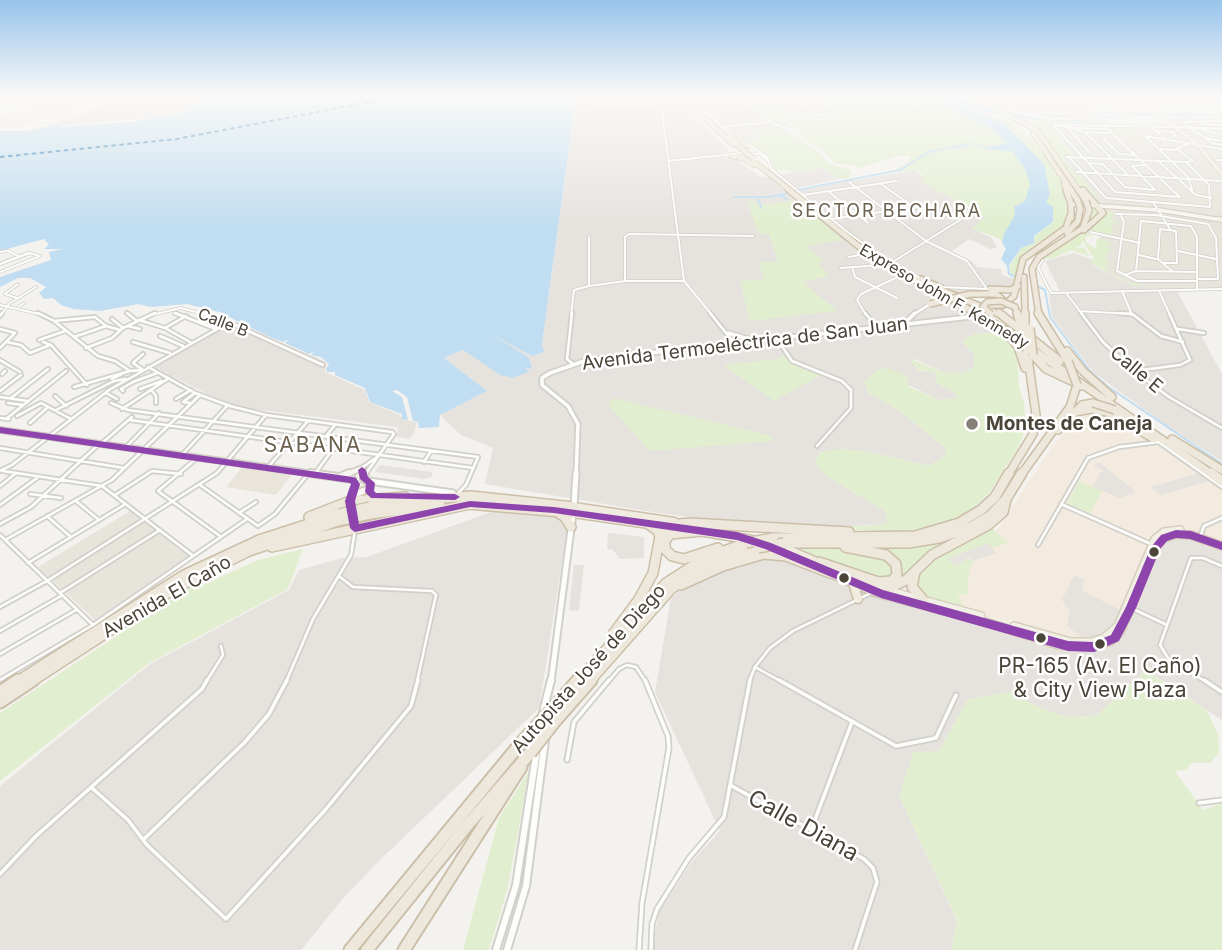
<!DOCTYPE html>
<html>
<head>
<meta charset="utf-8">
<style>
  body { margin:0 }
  canvas { display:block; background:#f4f2ee }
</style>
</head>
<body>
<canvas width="1222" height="950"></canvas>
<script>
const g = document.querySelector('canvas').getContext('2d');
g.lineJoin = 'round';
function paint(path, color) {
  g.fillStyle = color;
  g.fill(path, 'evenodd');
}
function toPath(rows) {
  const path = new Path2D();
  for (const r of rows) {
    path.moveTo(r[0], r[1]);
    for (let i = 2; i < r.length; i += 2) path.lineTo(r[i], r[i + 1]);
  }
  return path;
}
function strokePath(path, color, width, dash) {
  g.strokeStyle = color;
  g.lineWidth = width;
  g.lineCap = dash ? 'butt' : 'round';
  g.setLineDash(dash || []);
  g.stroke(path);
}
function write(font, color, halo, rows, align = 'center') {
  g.font = font + ' Inter,sans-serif';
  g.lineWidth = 5;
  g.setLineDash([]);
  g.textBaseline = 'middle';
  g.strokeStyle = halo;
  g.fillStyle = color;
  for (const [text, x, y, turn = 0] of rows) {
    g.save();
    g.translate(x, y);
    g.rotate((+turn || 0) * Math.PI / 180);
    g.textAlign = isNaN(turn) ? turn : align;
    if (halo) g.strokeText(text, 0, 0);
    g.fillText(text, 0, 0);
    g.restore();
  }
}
const residential = toPath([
  [986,96,1076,96,1098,116,1077,119,1040,116,994,105,989,102],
  [1166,117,1222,119,1222,288,1140,290,1092,264,1107,212,1091,198,1096,197,1061,157,1072,154,1045,124,1050,121,1102,121,1105,124,1179,126],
  [130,511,188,556,95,620,38,567]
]);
const commercial = toPath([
  [1093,412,1128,424,1222,490,1222,541,1182,528,1155,532,1148,543,1139,573,1115,627,1094,638,1067,639,926,598,938,558,996,532,1041,463,1077,415]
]);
const industrial = toPath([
  [135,96,259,96,195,103,187,112,161,117,59,126,64,123,42,127],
  [576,96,673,96,729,150,722,154,726,158,736,160,761,177,825,168,839,179,797,188,799,190,914,170,950,197,986,219,972,228,992,238,997,248,990,249,969,239,952,251,973,262,977,267,1001,269,1002,275,1019,280,1012,289,949,302,1002,332,974,334,962,341,974,355,974,368,961,373,944,372,915,359,911,361,919,371,933,372,937,376,936,383,955,392,958,398,939,400,878,370,864,382,868,393,899,410,945,448,946,455,929,466,871,452,840,449,825,475,885,511,888,522,878,525,778,528,665,514,485,484,493,448,461,435,440,415,487,391,444,358,463,350,503,377,508,376,511,378,525,373,528,371,524,368,531,369,532,366,527,357,493,335,532,356,541,353],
  [748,202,842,240,804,245,823,260,817,262,828,276,803,282,836,311,779,262,769,234],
  [688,96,816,96,840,114,794,116,779,111,754,108,772,120,795,124,795,128,780,128,760,135,751,142,745,142],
  [1074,253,1093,260,1092,265,1140,290,1176,289,1222,374,1222,461,1163,423,1093,372,1052,317,1049,292,1060,291,1045,261],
  [232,322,326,362,325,372,365,390,369,402,400,415,404,420,417,422,414,433,410,439,397,437,398,427,244,408,211,396,155,367,157,363],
  [502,508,558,514,568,524,539,708,381,859,345,896,301,950,0,950,0,786,150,664,289,590,299,570,342,558,367,557],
  [1175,537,1202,541,1222,549,1222,720,1146,670,1096,716,1067,717,1038,707,1011,692,968,699,939,751,899,796,957,921,951,950,652,950,659,912,694,859,720,831,655,692,671,598,687,585,704,576,765,558,787,558,867,594,983,623,1051,645,1082,650,1103,649,1124,632,1163,543]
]);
const education = toPath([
  [1112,126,1146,127,1156,137,1186,143,1172,149,1161,149,1144,135,1158,149,1136,148],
  [243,466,293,473,276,495,226,487]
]);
const green = toPath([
  [816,96,908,96,911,103,918,107,911,96,923,96,989,127,1007,144,987,147,1015,152,1025,169,1030,184,1025,201,1004,234,1004,241,972,228,985,218,966,205,921,182,924,176,921,173,914,170,900,172,897,168,908,163,911,156,898,156,858,168,853,165,836,164,823,151,802,138,795,124,772,120,753,107,772,105,779,111,788,111,786,114,788,116,809,117,839,113],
  [981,114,1006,119,1026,133,1047,159,1063,185,1067,207,1064,224,1024,253,1018,263,1016,276,1011,274,1009,268,1021,248,1034,243,1034,237,1053,222,1045,202,1050,195,1044,165,1012,130],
  [1021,118,1030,123,1039,129,1034,123,1024,118,1089,122,1105,120,1110,125,1124,129,1123,130,1130,131,1135,135,1127,134,1124,131,1123,136,1120,136,1108,124,1041,122,1048,124,1044,125,1061,140,1059,142,1071,150,1069,151,1073,155,1063,159,1099,198,1090,197,1080,187,1094,207,1101,212,1088,223,1091,207,1079,184,1040,129,1038,129],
  [781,128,816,150,829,164,851,170,849,178,839,179,824,168,791,172,787,169,776,171,771,165,771,160,742,141,751,142,760,135,756,131],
  [796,200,843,240,805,246,824,260,818,262,828,276,803,282,837,311,750,321,740,281,764,280,759,262,778,261,769,234,758,233,747,201,761,205],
  [1102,209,1116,214,1109,219,1121,223,1107,224,1114,227,1112,231,1113,235,1103,233,1109,236,1088,231,1087,234,1094,237,1086,236,1086,242,1096,249,1097,238,1111,242,1110,246,1106,246,1111,250,1105,257,1109,260,1106,268,1111,270,1107,271,1130,283,1138,282,1138,286,1132,285,1094,265,1088,259,1095,260,1082,240,1082,244,1075,249,1084,247,1089,256,1071,250,1052,259,1042,259,1097,221],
  [1002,332,1017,350,1019,387,1024,404,1026,428,1017,450,989,493,969,512,936,526,900,532,837,529,838,527,878,525,888,522,885,511,825,475,815,463,820,452,840,449,871,452,929,466,946,455,945,448,899,410,868,393,864,382,877,370,888,368,907,376,909,387,939,400,957,398,955,392,936,383,937,376,933,372,917,370,910,359,944,372,961,373,974,368,974,355,962,341,974,334],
  [786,354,797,366,821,375,774,401,723,365,777,359],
  [614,398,772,436,774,441,650,451,608,405],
  [1079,481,1102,491,1090,514,1067,503],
  [986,528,992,528,1008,543,991,548,987,543,949,559,955,566,967,559,973,561,973,566,970,565,967,595,957,595,963,603,963,607,927,599,915,590,915,574,927,562],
  [965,536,930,552,902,580,886,587,862,579,888,583,899,567,867,548,921,546],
  [791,547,845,548,890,559,895,574,885,580,841,570],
  [303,549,288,589,149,663,0,781,0,713,193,586,205,584,258,560],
  [1146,670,1207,711,1218,734,1219,753,1210,763,1191,763,1186,770,1175,771,1203,810,1222,803,1222,950,951,950,957,920,899,796,913,752,939,751,968,699,1011,692,1038,707,1067,717,1096,716],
  [529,771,508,887,489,950,463,950,499,818]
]);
const parking = toPath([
  [1099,462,1135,491,1135,493,1120,498,1095,488,1093,486,1101,472,1104,471,1095,467,1095,464],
  [379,465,433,472,431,477,424,479,375,472],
  [1199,473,1209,481,1161,495,1150,487],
  [608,533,644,537,644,558,620,559,613,550,607,549],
  [988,543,996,553,973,561,969,558,955,566,948,559],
  [574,565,584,565,579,611,569,610],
  [1074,575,1085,580,1081,590,1120,610,1113,626,1094,638,1087,639,1078,635,1067,625,1070,611,1062,600]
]);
const water = toPath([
  [263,96,576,96,542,344,544,352,532,356,493,335,528,357,532,366,531,369,525,368,529,372,511,378,508,376,503,377,463,350,444,358,487,391,440,415,439,427,419,428,418,422,413,421,407,397,397,390,392,391,402,397,408,420,402,419,402,414,370,402,365,388,335,375,335,372,327,372,326,369,329,364,321,357,311,355,315,351,309,354,285,343,290,339,283,342,270,337,219,312,187,304,151,307,138,304,100,311,73,309,61,305,53,298,44,299,39,293,46,287,30,278,18,278,0,287,0,277,51,260,49,252,62,249,44,249,49,245,44,239,0,251,0,131,26,131,64,123,68,123,60,127,129,122,188,112,191,106,202,102],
  [923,96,957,96,983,108,1051,120,1086,120,1136,113,1222,115,1192,117,1131,115,1080,122,1029,119,968,109,1005,124,1044,164,1050,195,1046,202,1053,207,1053,222,1034,236,1034,243,1021,248,1008,267,1001,259,1006,249,1002,242,1004,234,1015,215,1014,207,1025,201,1030,184,1025,169,1012,151,991,150,972,144,961,148,941,149,969,143,988,147,1007,143,989,127]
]);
const stream = toPath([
  [797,190,900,170,931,151,941,149],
  [779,195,787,199],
  [734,197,770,197,788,193],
  [758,199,761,208],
  [1008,267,1009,274,1016,277],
  [1037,286,1045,290,1050,317,1090,371,1107,386,1222,464]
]);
const ferry = toPath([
  [0,157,177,139,401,96]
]);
const taxiway = toPath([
  [0,120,75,96],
  [5,124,14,126,104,96]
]);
const runway = toPath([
  [81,96,96,96,0,128,0,122,81,96]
]);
const minorFar2 = toPath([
  [55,96,64,96],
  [660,96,684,281,712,315],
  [686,96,733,136],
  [736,96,773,124,787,128],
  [768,96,767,99,771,103],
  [789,96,816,115,833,113],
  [1004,96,1004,102,1029,109,1059,114,1074,112,1071,104,1061,96],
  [692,101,740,96],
  [1069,102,1147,104],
  [592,104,661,104],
  [779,107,774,102,795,100],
  [11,108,48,96],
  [1222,121,1183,122,1212,143,1222,145],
  [1198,124,1222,125],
  [1057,125,1054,126,1115,192,1180,197],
  [1057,125,1172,127],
  [1057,125,1085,132,1108,133],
  [1103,125,1180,197],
  [724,127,770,122],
  [1152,127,1164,138],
  [36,128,131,96],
  [1072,128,1104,129],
  [1069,129,1090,153],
  [1200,129,1217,134],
  [1157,131,1172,132,1176,135,1174,136],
  [1085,132,1127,174],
  [1145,136,1222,149],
  [1145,136,1188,177,1193,193],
  [1103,138,1119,154,1135,155],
  [1206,138,1222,141],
  [741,142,754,148],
  [1160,149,1174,150,1187,144],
  [1177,149,1193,161,1186,162],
  [741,155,759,154],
  [1066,157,1185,162],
  [1069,157,1106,198,1210,207,1209,185,1186,162],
  [1216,160,1222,160],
  [669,161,742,153],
  [768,161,754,148,768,158,770,168,846,231,883,258,920,278],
  [1158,161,1196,195,1211,198],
  [1088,163,1103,164,1125,187,1155,190],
  [1132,166,1155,190],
  [1132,166,1145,165],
  [1076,172,1222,181],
  [849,182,926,241,967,261,987,289],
  [881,184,915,208],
  [829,192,868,223],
  [803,195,897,181],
  [1153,202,1170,229],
  [1116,214,1155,215,1208,224,1216,238,1218,279,1197,279],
  [1120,214,1124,222,1117,271,1137,281,1196,281],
  [831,219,938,204],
  [1090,232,1140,243],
  [589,237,589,286,625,281,684,281],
  [1178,251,1216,259],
  [0,252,8,251,20,257],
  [1139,255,1156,259],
  [849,257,864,254,928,289],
  [1043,260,1038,267,1051,293,1222,289],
  [891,263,968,215],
  [1163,263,1177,263,1176,231,1160,229,1158,259,1173,272],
  [852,267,855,277,897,298],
  [841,268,880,265],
  [1136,271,1141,221,1191,226,1197,237,1197,288],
  [0,272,40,256,29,253],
  [1125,275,1136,271,1197,272],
  [625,281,625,237,629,234,753,236],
  [942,287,987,289],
  [1122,291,1132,315],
  [1159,291,1170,315],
  [1066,293,1083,315],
  [17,298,5,294,18,284],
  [0,305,43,315],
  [18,307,24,303],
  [1079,311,1131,314],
  [127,313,130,315],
  [174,313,179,315],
  [1,315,9,304,36,287],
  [151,315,181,308,207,315],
  [571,315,574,290,589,286],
  [866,315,857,300,861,294,898,277]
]);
const minorFar1 = toPath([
  [38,313,54,321,98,356,115,361,130,371,142,370],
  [127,313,137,321],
  [175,313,216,329],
  [201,313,222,319,323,365],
  [572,313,567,359,573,364],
  [710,313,735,344],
  [865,313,878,328],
  [1081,313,1103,342,1134,371,1169,397,1222,428],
  [1119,313,1131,314],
  [1131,313,1161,336,1183,342],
  [0,316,2,313],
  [112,319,123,328],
  [139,320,165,328,190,342],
  [54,321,95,317,106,326,120,330],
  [128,326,140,329],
  [165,328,186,316],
  [0,329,15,333,0,348],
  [1178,329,1204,333],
  [160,336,183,346],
  [74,337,106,326],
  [777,339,792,361,842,381,851,390,851,408,817,446],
  [39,340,65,331],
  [7,342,21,345,30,353,50,345],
  [43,342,51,345,87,385],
  [133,342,170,353],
  [86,348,112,338,123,328,155,313],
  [143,354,133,363,143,370],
  [0,360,20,372],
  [148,367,195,393,230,406,266,415,392,432,394,434,367,472],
  [1134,371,1180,365,1190,360,1169,313],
  [2,374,5,371],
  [112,379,122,374],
  [74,387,130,371],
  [140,389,162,381],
  [0,391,21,375],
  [123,391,121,389,133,382,157,373],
  [152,391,156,396,156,403],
  [106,393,117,399],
  [55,396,66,406],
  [0,397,28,401],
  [11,398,48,369],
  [176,399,191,390],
  [8,403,23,405],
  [111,403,128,410,478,457,466,485,458,493],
  [190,403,183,402,195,393],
  [122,409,169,378],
  [56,410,114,381,126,379],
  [17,416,41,403,71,419],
  [0,418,9,419],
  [6,419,66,371],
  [130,420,473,468],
  [30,423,48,407],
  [326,436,335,425],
  [1160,443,1222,487],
  [101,444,132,417],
  [127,446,159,413],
  [0,448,124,468],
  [181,456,228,405],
  [197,458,158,491,220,536],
  [424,462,431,451],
  [268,467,308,421],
  [360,469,377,457],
  [0,471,12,465,109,390,228,323],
  [3,471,102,486,192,555],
  [317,471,333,449],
  [200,485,258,526,275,514,309,473],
  [0,486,16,473],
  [30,494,61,498],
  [115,495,152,471,181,474],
  [76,501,99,520],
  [1061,504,1151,544],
  [0,505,37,478],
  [239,513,256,502],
  [47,516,71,537],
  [0,524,31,507,98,445],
  [0,535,93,625],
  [1200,537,1204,526,1222,518],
  [5,540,112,480,200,395],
  [1038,545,1088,458,1119,447,1159,442],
  [28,563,124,505],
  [340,577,353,587,432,591,436,595,417,682],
  [60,593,160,530],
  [0,607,47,581,217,473,266,415],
  [1133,609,1167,625],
  [0,631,61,596],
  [0,654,76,610],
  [755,667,782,682],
  [0,680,93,625,247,519],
  [206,682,223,655,221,646],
  [286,682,313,619,351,555,355,530],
  [608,682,619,669,627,665,636,667,646,682],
  [749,682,755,667,770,648,793,631,871,593],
  [1206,682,1168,658,1160,645,1191,558,1203,558,1222,566]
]);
const minor = toPath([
  [779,680,896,746,936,738,956,695],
  [1204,680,1222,692],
  [567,760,574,722,609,680],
  [730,785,864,859,873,868,877,882,855,950],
  [92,788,128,820,147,845,226,919,326,809,411,706,418,680],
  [1199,803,1222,800],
  [811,830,852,722],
  [144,839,245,742,269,714,287,680],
  [0,874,36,836,202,689,207,680],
  [639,950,642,903,669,748,668,736,645,680],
  [651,950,652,924,657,909,689,858,724,817,750,680]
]);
const tertiaryFar3 = toPath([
  [1175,127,1222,129],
  [0,264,29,253],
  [913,315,930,304]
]);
const tertiaryFar2 = toPath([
  [905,323,915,313],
  [728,333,752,340],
  [576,475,578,424,568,406,542,385,542,378,550,373,587,360,969,317]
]);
const tertiaryFar1 = toPath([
  [369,481,453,493],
  [574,506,576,473],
  [551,682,573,514]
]);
const tertiary = toPath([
  [542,716,551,680],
  [496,950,516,885,537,749],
  [507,950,526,886,545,740]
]);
const secondaryFar2 = toPath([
  [1071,204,1159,210,1222,220]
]);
const secondaryFar1 = toPath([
  [0,430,322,475],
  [345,475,360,469,365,475]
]);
const secondary = toPath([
  [310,473,352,479],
  [342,476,349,473],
  [350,501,355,487],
  [354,501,358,493,369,489,371,483,364,479,365,473]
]);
const primaryFar2 = toPath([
  [1133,96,1197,144,1222,174]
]);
const primaryFar1 = toPath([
  [1219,219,1222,220]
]);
const primary = toPath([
  [886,590,981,616],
  [877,593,983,621,1058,645,1094,647,1111,641,1120,632,1156,547,1164,538,1176,534,1191,535,1222,546],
  [1014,626,1071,642,1091,642,1104,638,1118,626,1155,539,1164,532,1180,530]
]);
const trunk = toPath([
  [574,507,674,522],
  [573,513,670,527],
  [699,531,752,540],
  [777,545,821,564],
  [828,572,875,592,886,590],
  [851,577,882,589],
  [853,583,858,599]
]);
const motorwayFar4 = toPath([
  [680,96,733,144],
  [973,96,1038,131,1080,192],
  [1033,133,1072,192],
  [730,136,746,147,742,155],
  [731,156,742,158,754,165],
  [751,159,792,192],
  [1064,184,1067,192]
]);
const motorwayFar3 = toPath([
  [789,190,867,253,979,315],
  [1066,190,1071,204,1071,218],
  [1071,190,1078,201],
  [1079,190,1086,201],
  [1083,190,1103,213,1084,230],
  [1067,233,1078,221,1080,209],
  [1024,277,1025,315],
  [921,279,941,288],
  [937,288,1001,315],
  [990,289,1011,290,1018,286],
  [970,294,996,294,1004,301,998,305],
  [989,305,1004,305,1014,296,1023,259,1066,228,1071,213],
  [1015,307,1017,315],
  [1039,315,1032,269,1039,257,1083,228,1089,210]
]);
const motorwayFar2 = toPath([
  [975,313,1000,327,1213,475],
  [999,313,1060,361],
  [1017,313,1021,327],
  [1025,313,1025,328],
  [1038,313,1068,361],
  [1010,337,1018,347,1025,368],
  [1067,351,1083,371,1112,397],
  [1033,355,1046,369,1082,386],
  [1075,412,1092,409,1111,413,1154,439],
  [1058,430,1082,405,1093,403],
  [1172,439,1222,470],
  [1008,475,1033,434,1036,415,1027,351],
  [1021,475,1070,407,1077,385]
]);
const motorwayFar1 = toPath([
  [1211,473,1222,481],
  [467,504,573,513],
  [370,507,414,500,471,496,574,507],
  [557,512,565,517,571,527],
  [370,514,440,505],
  [309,517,350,501,405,497],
  [703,531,670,534,665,541,665,549,672,556,684,559,718,548],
  [773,538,915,536,959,523,981,510,995,497,1009,473],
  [660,541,668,525,690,523,849,532],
  [784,543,909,543,939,538,971,527,990,516,1006,499,1022,473],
  [272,547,470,504],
  [819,562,878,582,891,581,897,576,896,564,886,555,845,547],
  [915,572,912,587,924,601],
  [681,585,723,566,764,554,786,556,830,573],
  [886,590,906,580,932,555,988,525,1003,512,1006,500],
  [613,634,639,599,653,573,660,536,657,530,648,524],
  [16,682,184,575,259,540,339,514],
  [31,682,174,589,249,551,338,521],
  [577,682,666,583,705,558,746,543],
  [589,682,671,589,713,562,758,548]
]);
const motorway = toPath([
  [0,692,18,680],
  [0,702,33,680],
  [556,705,578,680],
  [555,721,591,680],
  [350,950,520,744],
  [367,950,465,828,530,753],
  [404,950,521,767]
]);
const motorwayBridgeFar4 = toPath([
  [736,144,754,159]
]);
const motorwayBridgeFar3 = toPath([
  [1078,201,1080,209],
  [1086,201,1089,210],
  [930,304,970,294],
  [991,314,983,307,987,302,1001,301,1015,307]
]);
const motorwayBridgeFar2 = toPath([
  [1030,328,1033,355],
  [1025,331,1027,351],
  [1068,361,1077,385],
  [1093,403,1115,410]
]);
const motorwayBridgeFar1 = toPath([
  [339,514,370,507],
  [338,521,370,514],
  [746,543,773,538],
  [758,548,784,543]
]);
const motorwayBridge = toPath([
  [520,744,556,705],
  [530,753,555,721]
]);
const bus1 = toPath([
  [0,427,353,477,356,478,360,484,355,501,359,524,470,501,554,507,737,532,771,543,883,590,1068,641,1093,642,1111,635,1126,607,1151,547,1161,535,1176,530,1191,531,1222,542,1222,550,1190,539,1176,538,1167,541,1160,549,1136,608,1119,641,1094,652,1068,651,881,598,765,549,737,540,554,513,470,507,355,532,352,530,350,528,345,501,351,484,350,483,0,433,0,427],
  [362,467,366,470,368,477,375,483,374,491,376,493,455,494,460,497,455,500,371,498,365,492,366,484,360,479,358,470,362,467]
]);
const markers = [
  [972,424,7,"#868178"],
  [1154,552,6,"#4b4439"],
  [844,578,6,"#4b4439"],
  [1041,638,6,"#4b4439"],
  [1100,644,6,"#4b4439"]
];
const farStreetnames = [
  ["Expreso John F. Kennedy",944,297,30],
  ["Calle B",223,323,21]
];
const farNeighbourhoodnames = [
  ["SECTOR BECHARA",887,212]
];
const streetNames = [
  ["Avenida Termoeléctrica de San Juan",745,344,-7],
  ["Calle E",1136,370,40],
  ["Avenida El Caño",167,597,-30],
  ["Autopista José de Diego",589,669,-48]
];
const poiNames = [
  ["Montes de Caneja",986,424]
];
const neighbourhoodNames = [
  ["SABANA",313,446]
];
const nearBusnames = [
  ["PR-165 (Av. El Caño)",1100,667],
  ["& City View Plaza",1100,691]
];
const nearStreetnames = [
  ["Calle Diana",803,826,29]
];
paint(residential, '#e7e4dc');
paint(commercial, '#f3ebdf');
paint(industrial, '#e6e2de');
paint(education, '#eae5da');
paint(green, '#e1eecf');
paint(parking, '#e6e3df');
paint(water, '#c0ddf1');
strokePath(stream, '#c0ddf1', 2);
strokePath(ferry, '#2e7ab2', 2, [4.5, 3.5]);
strokePath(taxiway, '#e8e6e4', 4.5);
paint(runway, '#e8e6e4');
strokePath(minorFar2, '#d2d0cb', 3.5);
strokePath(minorFar1, '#d2d0cb', 6);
strokePath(minor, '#d2d0cb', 7);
strokePath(tertiaryFar3, '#d2d0cb', 4.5);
strokePath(tertiaryFar2, '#d2d0cb', 7);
strokePath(tertiaryFar1, '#d2d0cb', 9);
strokePath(tertiary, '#d2d0cb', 10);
strokePath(secondaryFar2, '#d3cfc5', 6);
strokePath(secondaryFar1, '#d3cfc5', 8);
strokePath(secondary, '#d3cfc5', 10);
strokePath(primaryFar2, '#d6cebb', 5);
strokePath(primaryFar1, '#d6cebb', 7);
strokePath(primary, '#d6cebb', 10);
strokePath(trunk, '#ccbfa9', 11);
strokePath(motorwayFar4, '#ccbfa9', 6);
strokePath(motorwayFar3, '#ccbfa9', 8);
strokePath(motorwayFar2, '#ccbfa9', 10);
strokePath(motorwayFar1, '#ccbfa9', 12);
strokePath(motorway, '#ccbfa9', 15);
strokePath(minorFar2, '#fdfdfc', 2);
strokePath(minorFar1, '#fdfdfc', 2.5);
strokePath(minor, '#fdfdfc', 3.5);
strokePath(tertiaryFar3, '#fdfdfc', 2.5);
strokePath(tertiaryFar2, '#fdfdfc', 3.5);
strokePath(tertiaryFar1, '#fdfdfc', 5);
strokePath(tertiary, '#fdfdfc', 6);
strokePath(secondaryFar2, '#f7f6f1', 3.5);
strokePath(secondaryFar1, '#f7f6f1', 4.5);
strokePath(secondary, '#f7f6f1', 6);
strokePath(primaryFar2, '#f2efe6', 3.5);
strokePath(primaryFar1, '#f2efe6', 4.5);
strokePath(primary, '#f2efe6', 7);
strokePath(trunk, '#f0ece0', 8);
strokePath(motorwayFar4, '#ede8db', 4.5);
strokePath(motorwayFar3, '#ede8db', 5);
strokePath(motorwayFar2, '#ede8db', 7);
strokePath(motorwayFar1, '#ede8db', 9);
strokePath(motorway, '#ede8db', 11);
strokePath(motorwayBridgeFar4, '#ccbfa9', 6, []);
strokePath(motorwayBridgeFar3, '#ccbfa9', 8, []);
strokePath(motorwayBridgeFar2, '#ccbfa9', 10, []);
strokePath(motorwayBridgeFar1, '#ccbfa9', 12, []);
strokePath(motorwayBridge, '#ccbfa9', 15, []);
strokePath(motorwayBridgeFar4, '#ede8db', 4.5);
strokePath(motorwayBridgeFar3, '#ede8db', 5);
strokePath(motorwayBridgeFar2, '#ede8db', 7);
strokePath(motorwayBridgeFar1, '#ede8db', 9);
strokePath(motorwayBridge, '#ede8db', 11);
paint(bus1, '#8e44ad');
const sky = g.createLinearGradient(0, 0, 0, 229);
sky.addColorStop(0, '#98c4ec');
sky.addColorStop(0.42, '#faf9f7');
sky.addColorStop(1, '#faf9f700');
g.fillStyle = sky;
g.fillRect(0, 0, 1222, 229);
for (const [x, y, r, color] of markers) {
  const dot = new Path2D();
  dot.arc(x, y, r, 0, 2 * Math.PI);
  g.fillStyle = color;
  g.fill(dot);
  strokePath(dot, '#fff', 2.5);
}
write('16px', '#4b4439', '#fff', farStreetnames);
g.letterSpacing = '2px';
write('18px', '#6e6250', '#fff', farNeighbourhoodnames);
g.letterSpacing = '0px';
write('19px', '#4b4439', '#fff', streetNames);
write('bold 19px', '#4b4439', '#fff', poiNames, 'left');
g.letterSpacing = '2px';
write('21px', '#6e6250', '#fff', neighbourhoodNames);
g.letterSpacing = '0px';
write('21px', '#4b4439', '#fff', nearBusnames);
write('23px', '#4b4439', '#fff', nearStreetnames);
</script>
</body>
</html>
